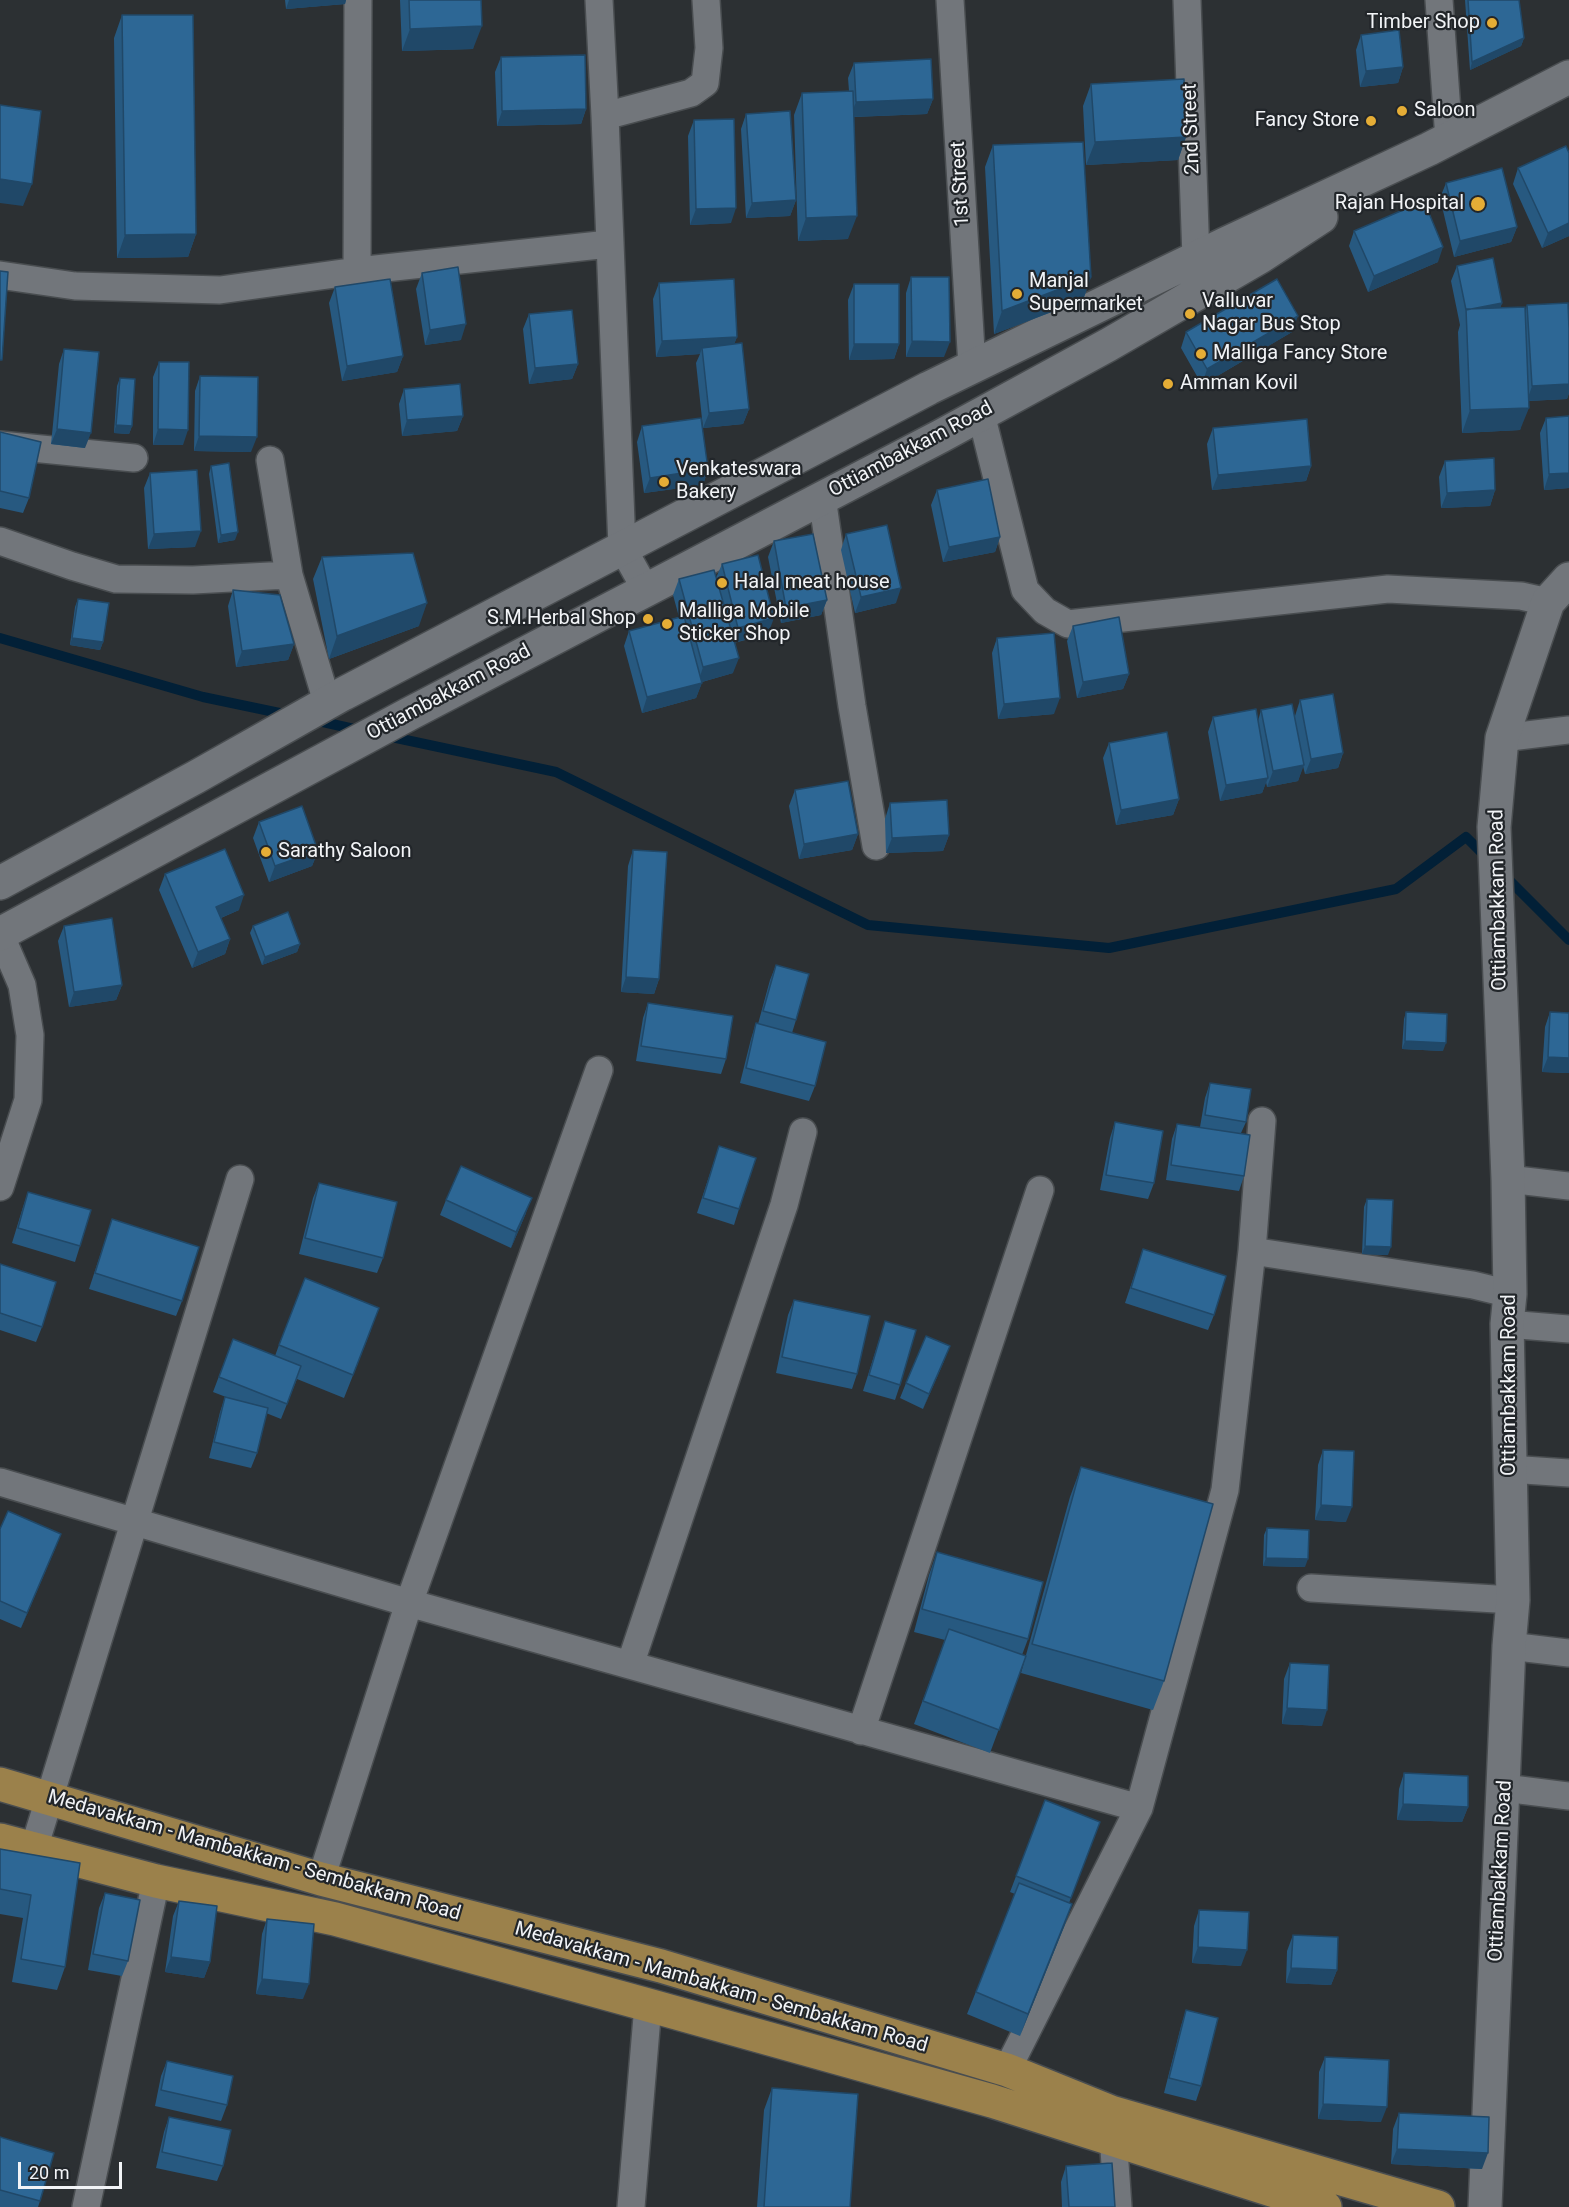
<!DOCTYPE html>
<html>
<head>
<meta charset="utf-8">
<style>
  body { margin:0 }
  #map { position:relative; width:1569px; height:2207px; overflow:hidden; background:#2c3033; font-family:Roboto,sans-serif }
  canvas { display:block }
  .scale { position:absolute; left:18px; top:2162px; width:104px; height:27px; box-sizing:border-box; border:3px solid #f2f4f7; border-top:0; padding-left:8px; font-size:18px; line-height:21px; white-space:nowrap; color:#f2f4f7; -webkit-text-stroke:4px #22262a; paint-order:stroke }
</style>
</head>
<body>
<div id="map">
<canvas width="1569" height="2207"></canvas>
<div class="scale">20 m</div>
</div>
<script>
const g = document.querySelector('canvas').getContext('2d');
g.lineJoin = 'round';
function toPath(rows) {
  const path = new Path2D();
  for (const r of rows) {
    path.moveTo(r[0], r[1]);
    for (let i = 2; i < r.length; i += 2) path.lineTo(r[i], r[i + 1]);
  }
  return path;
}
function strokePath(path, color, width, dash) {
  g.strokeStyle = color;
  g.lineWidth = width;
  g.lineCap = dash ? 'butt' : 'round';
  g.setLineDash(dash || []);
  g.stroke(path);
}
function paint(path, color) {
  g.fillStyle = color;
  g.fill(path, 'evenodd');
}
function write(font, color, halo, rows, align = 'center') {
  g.font = font + ' Roboto,sans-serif';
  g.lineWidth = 4.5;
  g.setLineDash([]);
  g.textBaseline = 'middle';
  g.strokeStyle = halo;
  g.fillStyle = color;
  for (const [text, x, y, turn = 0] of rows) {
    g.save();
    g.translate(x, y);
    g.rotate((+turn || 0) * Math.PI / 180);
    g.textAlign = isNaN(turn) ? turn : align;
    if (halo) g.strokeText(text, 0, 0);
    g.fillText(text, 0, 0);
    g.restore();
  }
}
const stream = toPath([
  [0,638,203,697,289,715],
  [314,720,363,731],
  [387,736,556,772,868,925,1109,948,1396,889,1466,837,1487,858],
  [1504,875,1569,940]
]);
const minor = toPath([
  [599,0,605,116,622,547,646,590],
  [950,0,972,367],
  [1187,0,1196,258],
  [1439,0,1449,139],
  [605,116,691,93,705,83,709,48,706,0],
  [357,271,358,0],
  [0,275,75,286,220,290,357,271,609,244],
  [981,414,1025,590,1045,611,1068,624,1388,589,1521,596,1548,602],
  [0,445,134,458],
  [270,460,289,575,327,702],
  [822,497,852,706,876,846],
  [0,541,72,566,116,579,193,580,289,575],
  [1502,738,1569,730],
  [1508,1179,1569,1186],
  [0,1187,28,1100,30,1035,22,985,0,934],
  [1252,1251,1473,1285,1510,1294],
  [1507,1324,1569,1329],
  [1509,1469,1569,1473],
  [0,1482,409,1603,1139,1808],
  [1311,1588,1513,1600],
  [1509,1646,1569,1653],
  [630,1665,784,1205,803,1132],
  [861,1731,1040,1190],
  [1504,1788,1569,1796],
  [34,1848,240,1179],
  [321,1879,409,1603,599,1070],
  [1007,2070,1139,1808,1225,1490,1252,1251,1262,1121],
  [1112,2121,1118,2207],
  [86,2207,156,1881],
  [631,2207,648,2005]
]);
const tertiary = toPath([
  [0,883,196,777,343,694,929,388,1225,244,1429,149,1569,77],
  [0,934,409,714,941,436,1108,345,1260,257,1321,217],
  [1485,2207,1509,1646,1513,1600,1507,1324,1510,1294,1508,1179,1494,827,1502,738,1548,602,1569,579]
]);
const primary = toPath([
  [0,1784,321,1879,661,1966,1007,2070,1111,2112,1438,2207],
  [0,1840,156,1881,335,1919,648,2005,992,2101,1325,2207]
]);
const wall = toPath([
  [285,0,346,0,345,4,286,9],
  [400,0,481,0,473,49,402,51],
  [1465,0,1519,0,1524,38,1521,46,1470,70],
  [122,15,196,234,188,257,117,258,114,38],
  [1361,35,1403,67,1398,83,1360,87,1356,50],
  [501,57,586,109,581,124,497,126,495,72],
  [854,63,933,99,927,114,854,117,848,239,798,241,794,115,802,93,849,91,848,78],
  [1091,84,1186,137,1178,160,1086,165,1083,106],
  [746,114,796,200,790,216,746,218,741,129],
  [694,120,731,223,690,225,688,136],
  [993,145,1091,277,1083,300,994,334,985,167],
  [1569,153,1569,236,1542,248,1513,184,1518,168],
  [1446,183,1517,227,1511,242,1454,257,1440,198],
  [1354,231,1438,262,1368,292,1349,246],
  [1457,266,1502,303,1500,308,1525,312,1527,305,1569,328,1569,393,1567,399,1528,401,1520,430,1462,433,1458,332,1460,325,1451,281],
  [422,273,461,340,425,345,416,289],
  [911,277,944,357,906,357,906,293],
  [659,283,737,337,734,344,749,409,743,424,703,428,696,363,700,354,656,357,653,299],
  [854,284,899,344,894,359,849,360,848,300],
  [335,287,403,356,397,372,342,381,329,303],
  [529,314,578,364,572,379,529,384,523,329],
  [1186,332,1292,332,1202,385,1181,348],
  [64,349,85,448,51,444,59,364],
  [159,362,183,445,153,445,153,377],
  [200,376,251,452,194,451,195,391],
  [120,378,132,426,129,434,114,433,117,386],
  [404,389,463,416,457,431,402,436,399,404],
  [1569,416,1569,488,1544,490,1540,433,1546,418],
  [642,426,708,469,703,485,644,493,637,442],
  [1213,428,1311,466,1306,481,1212,490,1207,444],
  [0,432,29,498,23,513,0,508],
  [1445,461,1495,490,1490,506,1441,508,1439,477],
  [211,466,235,540,218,543,209,474],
  [150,473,195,547,148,549,144,488],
  [937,490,1000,537,995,552,943,562,931,505],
  [846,534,896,603,855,613,841,550],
  [774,541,827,600,821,615,781,623,768,557],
  [322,557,419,626,329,659,313,579],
  [722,564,768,634,734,643,733,673,702,682,696,698,642,713,624,646,629,631,679,617,673,595,679,579,716,578],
  [233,590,294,644,288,660,236,667,228,606],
  [78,599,103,642,100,650,70,645,75,607],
  [1073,626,1129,674,1123,689,1077,698,1067,641],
  [997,638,1054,714,998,719,992,653],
  [1300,700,1343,753,1338,768,1305,774,1303,766,1298,781,1267,787,1266,782,1262,793,1220,801,1208,732,1213,717,1258,721,1261,710,1295,716],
  [1109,743,1179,799,1173,815,1116,825,1103,758],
  [795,790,858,834,852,850,799,859,789,806],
  [890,803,949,835,943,851,886,853,885,819],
  [259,822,318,851,312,866,269,882,253,838],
  [633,850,659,979,654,994,621,992,628,866],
  [165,874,239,910,221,918,230,939,225,954,192,968,159,890],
  [64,926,122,985,116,1000,69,1007,58,941],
  [253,926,300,944,297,952,262,965,250,933],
  [776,965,796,1020,792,1033,815,1086,809,1101,740,1083,751,1039,756,1023,758,1024,770,980],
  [648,1003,726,1059,721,1074,636,1061,643,1018],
  [1406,1012,1443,1051,1402,1049,1404,1019],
  [1550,1012,1569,1013,1569,1073,1542,1072,1545,1027],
  [1210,1083,1246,1122,1241,1133,1244,1176,1239,1191,1166,1180,1172,1139,1177,1124,1200,1127,1205,1098],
  [1115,1122,1154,1183,1148,1199,1100,1190,1110,1138],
  [719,1146,739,1209,734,1225,697,1213],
  [319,1183,383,1258,377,1273,299,1254,313,1198],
  [28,1192,80,1246,75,1262,12,1243,23,1207],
  [1367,1199,1388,1255,1362,1254,1364,1207],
  [446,1200,526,1213,511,1248,440,1215],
  [112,1219,182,1301,176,1316,89,1289],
  [1143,1249,1214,1315,1208,1330,1125,1303],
  [0,1264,42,1327,36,1342,0,1330],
  [794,1300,857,1374,852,1389,776,1373,788,1315],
  [885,1321,900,1385,895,1400,863,1391],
  [371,1330,344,1398,297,1379,281,1419,266,1413,257,1453,251,1468,209,1458,220,1412,225,1397,226,1397,213,1392,233,1339,275,1356,279,1345],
  [944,1361,923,1409,900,1398,906,1383],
  [1323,1450,1346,1522,1315,1520,1318,1465],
  [1081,1467,1164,1681,1153,1710,1021,1673,1070,1497],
  [1267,1528,1305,1567,1263,1566,1264,1535],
  [0,1529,61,1534,55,1549,21,1628,0,1619],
  [937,1552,1028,1639,1022,1655,1026,1656,990,1753,914,1724,945,1640,914,1632,929,1575],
  [1290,1663,1322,1726,1282,1724,1284,1679],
  [1404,1773,1468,1807,1462,1822,1397,1820,1399,1789],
  [1045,1800,1100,1822,1069,1903,1072,1904,1064,1927,1020,2036,967,2014,1015,1894,1010,1892],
  [0,1849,80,1863,65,1967,57,1990,12,1982,23,1918,0,1914],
  [105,1893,128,1961,122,1976,88,1970,99,1908],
  [179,1901,210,1962,204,1978,165,1972,173,1916],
  [1199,1910,1241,1966,1192,1963,1194,1926],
  [267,1919,303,1999,256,1994,262,1934],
  [1293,1935,1337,1970,1331,1985,1286,1983,1287,1951],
  [1186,2010,1201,2086,1196,2101,1164,2093,1181,2026],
  [1325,2057,1381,2122,1318,2119,1319,2072],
  [167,2061,227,2105,221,2121,155,2106,161,2076],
  [772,2088,850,2207,757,2207,764,2110],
  [1399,2113,1482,2169,1391,2164,1393,2129],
  [169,2117,223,2166,217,2181,156,2168,164,2132],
  [0,2137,40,2201,38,2207,0,2207],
  [1066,2166,1115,2207,1062,2207,1061,2182]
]);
const shadedWall = toPath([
  [289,0,346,0,345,4,286,9],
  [482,26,473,49,402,51,410,29],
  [1524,38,1521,46,1470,70,1472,62],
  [1403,67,1398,83,1360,87,1366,71],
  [933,99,927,114,850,117,856,102],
  [586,109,581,124,497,126,502,111],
  [1186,137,1178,160,1086,165,1095,142],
  [0,179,32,184,23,206,0,203],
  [796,200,790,216,746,218,752,203],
  [736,208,731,223,690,225,696,209],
  [857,216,848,239,798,241,806,218],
  [1569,223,1569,236,1542,248,1548,233],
  [1517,227,1511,242,1454,257,1460,241],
  [196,234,188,257,117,258,125,235],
  [1443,247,1438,262,1368,292,1374,276],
  [1091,277,1083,300,994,334,1002,311],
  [1502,303,1497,318,1466,310],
  [1298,316,1292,332,1202,385,1207,369],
  [466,324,461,340,425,345,430,330],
  [737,337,731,352,702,348,700,354,656,357,662,341],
  [912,341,950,342,944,357,906,357],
  [854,344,899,344,894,359,849,360],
  [403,356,397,372,342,381,347,366],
  [578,364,572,379,529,384,535,368],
  [1569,384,1569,393,1567,399,1527,401,1532,386],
  [1529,408,1520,430,1462,433,1470,410],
  [749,409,743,424,703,428,709,413],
  [463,416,457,431,402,436,407,420],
  [116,425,132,426,129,434,114,433],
  [57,429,91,433,85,448,51,444],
  [158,429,188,430,183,445,153,445],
  [199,436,257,437,251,452,194,451],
  [1311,466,1306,481,1212,490,1218,475],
  [708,469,703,485,644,493,650,478],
  [1569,473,1569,488,1544,490,1549,474],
  [1495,490,1490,506,1441,508,1447,493],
  [201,531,195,547,148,549,154,534],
  [238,532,235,540,218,543,221,535],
  [1000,537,995,552,943,562,949,547],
  [901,588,896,603,855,613,861,597],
  [827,600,821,615,781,623,786,608],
  [427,603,419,626,329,659,337,636],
  [774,618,768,634,732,643,738,628],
  [72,638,103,642,100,650,70,645],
  [294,644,288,660,236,667,242,651],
  [739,658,733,673,698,683,703,667],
  [1129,674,1123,689,1077,698,1083,682],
  [702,683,696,698,642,713,647,697],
  [1060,698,1054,714,998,719,1004,704],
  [1343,753,1338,768,1305,774,1311,759],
  [1304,765,1298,781,1267,787,1273,771],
  [1268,778,1262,793,1220,801,1226,785],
  [1179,799,1173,815,1116,825,1121,810],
  [858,834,852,850,799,859,804,844],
  [949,835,943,851,886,853,892,838],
  [318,851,312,866,269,882,275,866],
  [244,895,239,910,211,922,216,907],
  [230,939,225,954,192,968,198,952],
  [300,944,297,952,262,965,265,957],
  [626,977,659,979,654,994,621,992],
  [122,985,116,1000,69,1007,74,992],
  [1405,1041,1446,1043,1443,1051,1402,1049],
  [1548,1057,1569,1058,1569,1073,1542,1072],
  [532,1198,526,1213,511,1248,516,1232],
  [1365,1246,1391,1247,1388,1255,1362,1254],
  [950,1346,944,1361,923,1409,929,1394],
  [1321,1505,1352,1507,1346,1522,1315,1520],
  [61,1534,55,1549,21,1628,27,1613],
  [1266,1558,1308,1559,1305,1567,1263,1566],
  [1287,1708,1327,1710,1322,1726,1282,1724],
  [1403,1804,1468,1807,1462,1822,1397,1820],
  [1072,1904,1064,1927,1020,2036,1028,2014],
  [1198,1947,1247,1950,1241,1966,1192,1963],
  [171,1957,210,1962,204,1978,165,1972],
  [1291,1968,1337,1970,1331,1985,1286,1983],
  [262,1979,309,1984,303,1999,256,1994],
  [1323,2104,1387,2107,1381,2122,1318,2119],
  [1397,2149,1488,2153,1482,2169,1391,2164]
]);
const building = toPath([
  [409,0,481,0,482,26,410,29,409,0],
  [1468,0,1519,0,1524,38,1472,62,1468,0],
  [122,15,193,15,196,234,125,235,122,15],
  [1399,30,1403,67,1366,71,1361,35,1399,30],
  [585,55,586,109,502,111,501,57,585,55],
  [931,59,933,99,856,102,854,63,931,59],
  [1184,79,1186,137,1095,142,1091,84,1184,79],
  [853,91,857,216,806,218,802,93,853,91],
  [0,105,41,111,32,184,0,179,0,105],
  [790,111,796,200,752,203,746,114,790,111],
  [734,119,736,208,696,209,694,120,734,119],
  [1083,142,1091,277,1002,311,993,145,1083,142],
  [1566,146,1569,153,1569,223,1548,233,1518,168,1566,146],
  [1502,168,1517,227,1460,241,1446,183,1502,168],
  [1424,201,1443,247,1374,276,1354,231,1424,201],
  [1493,258,1502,303,1466,310,1457,266,1493,258],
  [458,267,466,324,430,330,422,273,458,267],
  [0,271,8,272,2,360,0,360,0,271],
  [911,277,949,277,950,342,912,341,911,277],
  [390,279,403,356,347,366,335,287,390,279],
  [734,279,737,337,662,341,659,283,734,279],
  [1277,279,1298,316,1207,369,1186,332,1277,279],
  [854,284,899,284,899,344,854,344,854,284],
  [1568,303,1569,328,1569,384,1532,386,1527,305,1568,303],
  [1525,307,1529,408,1470,410,1466,309,1525,307],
  [572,310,578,364,535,368,529,314,572,310],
  [742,343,749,409,709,413,702,348,742,343],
  [64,349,99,352,91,433,57,429,64,349],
  [159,362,189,362,188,430,158,429,159,362],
  [200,376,258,377,257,437,199,436,200,376],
  [120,378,135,379,132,426,116,425,120,378],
  [460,384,463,416,407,420,404,389,460,384],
  [1569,416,1569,473,1549,474,1546,418,1569,416],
  [701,418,708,469,650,478,642,426,701,418],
  [1307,419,1311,466,1218,475,1213,428,1307,419],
  [0,432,41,442,29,498,0,491,0,432],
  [1494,458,1495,490,1447,493,1445,461,1494,458],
  [229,463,238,532,221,535,211,466,229,463],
  [197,470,201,531,154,534,150,473,197,470],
  [988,479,1000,537,949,547,937,490,988,479],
  [887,525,901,588,861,597,846,534,887,525],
  [813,534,827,600,786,608,774,541,813,534],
  [413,553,427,603,337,636,322,557,413,553],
  [758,555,774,618,738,628,722,564,758,555],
  [714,570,739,658,703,667,679,579,714,570],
  [233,590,280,595,294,644,242,651,233,590],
  [78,599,109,603,103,642,72,638,78,599],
  [684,616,702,683,647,697,629,631,684,616],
  [1119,617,1129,674,1083,682,1073,626,1119,617],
  [1054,633,1060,698,1004,704,997,638,1054,633],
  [1333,694,1343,753,1311,759,1300,700,1333,694],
  [1292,704,1304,765,1273,771,1261,710,1292,704],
  [1256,709,1268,778,1226,785,1213,717,1256,709],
  [1167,732,1179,799,1121,810,1109,743,1167,732],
  [848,781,858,834,804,844,795,790,848,781],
  [947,800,949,835,892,838,890,803,947,800],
  [302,806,318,851,275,866,259,822,302,806],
  [225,849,244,895,216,907,230,939,198,952,165,874,225,849],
  [633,850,667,852,659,979,626,977,633,850],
  [288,912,300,944,265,957,253,926,288,912],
  [112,918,122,985,74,992,64,926,112,918],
  [776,965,809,974,796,1020,763,1011,776,965],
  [648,1003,733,1016,726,1059,641,1046,648,1003],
  [1406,1012,1447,1014,1446,1043,1405,1041,1406,1012],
  [1550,1012,1569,1013,1569,1058,1548,1057,1550,1012],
  [756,1023,826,1042,815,1086,746,1068,756,1023],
  [1210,1083,1251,1089,1246,1122,1205,1115,1210,1083],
  [1115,1122,1163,1131,1154,1183,1106,1175,1115,1122],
  [1177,1124,1250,1135,1244,1176,1171,1165,1177,1124],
  [719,1146,756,1158,739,1209,703,1198,719,1146],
  [461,1166,532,1198,516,1232,446,1200,461,1166],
  [319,1183,397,1202,383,1258,305,1238,319,1183],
  [28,1192,91,1210,80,1246,18,1228,28,1192],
  [1367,1199,1393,1200,1391,1247,1365,1246,1367,1199],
  [112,1219,199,1247,182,1301,95,1273,112,1219],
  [1143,1249,1226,1276,1214,1315,1131,1288,1143,1249],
  [0,1264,56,1282,42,1327,0,1313,0,1264],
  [305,1278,379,1308,353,1375,279,1345,305,1278],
  [794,1300,870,1316,857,1374,782,1357,794,1300],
  [885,1321,916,1330,900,1385,869,1375,885,1321],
  [926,1336,950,1346,929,1394,906,1383,926,1336],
  [233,1339,301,1366,287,1404,219,1377,233,1339],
  [225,1397,268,1408,257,1453,214,1442,225,1397],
  [1323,1450,1354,1451,1352,1507,1321,1505,1323,1450],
  [1081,1467,1213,1504,1164,1681,1032,1644,1081,1467],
  [8,1511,61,1534,27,1613,0,1601,0,1529,8,1511],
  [1267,1528,1309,1530,1308,1559,1266,1558,1267,1528],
  [937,1552,1043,1582,1028,1639,922,1609,937,1552],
  [949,1629,1026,1656,999,1730,923,1701,949,1629],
  [1290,1663,1329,1665,1327,1710,1287,1708,1290,1663],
  [1404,1773,1468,1776,1468,1807,1403,1804,1404,1773],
  [1045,1800,1100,1822,1071,1898,1016,1876,1045,1800],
  [0,1849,80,1863,65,1967,21,1959,31,1895,0,1889,0,1849],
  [1019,1883,1072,1904,1028,2014,976,1992,1019,1883],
  [105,1893,140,1900,128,1961,93,1954,105,1893],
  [179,1901,217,1906,210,1962,171,1957,179,1901],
  [1199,1910,1249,1912,1247,1950,1198,1947,1199,1910],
  [267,1919,314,1924,309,1984,262,1979,267,1919],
  [1293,1935,1338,1937,1337,1970,1291,1968,1293,1935],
  [1186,2010,1218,2018,1201,2086,1169,2078,1186,2010],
  [1325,2057,1389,2060,1387,2107,1323,2104,1325,2057],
  [167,2061,233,2076,227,2105,161,2090,167,2061],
  [772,2088,858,2094,850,2207,764,2207,772,2088],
  [1399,2113,1489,2117,1488,2153,1397,2149,1399,2113],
  [169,2117,231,2130,223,2166,162,2152,169,2117],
  [0,2137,54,2153,40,2201,0,2190,0,2137],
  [1112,2163,1115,2207,1069,2207,1066,2166,1112,2163]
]);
const markers = [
  [1492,23,6,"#e5ad36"],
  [1402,111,6,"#e5ad36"],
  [1371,121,6,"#e5ad36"],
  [1478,204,8,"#e5ad36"],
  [1017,294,6,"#e5ad36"],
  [1190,314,6,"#e5ad36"],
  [1201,354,6,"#e5ad36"],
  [1168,384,6,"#e5ad36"],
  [664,482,6,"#e5ad36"],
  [722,583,6,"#e5ad36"],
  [648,619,6,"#e5ad36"],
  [667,624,6,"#e5ad36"],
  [266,852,6,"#e5ad36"]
];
const poiNames = [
  ["Timber Shop",1480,23,"right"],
  ["Saloon",1414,111],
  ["Fancy Store",1359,121,"right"],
  ["Rajan Hospital",1464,204,"right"],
  ["Manjal",1029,282],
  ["Supermarket",1029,305],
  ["Valluvar",1202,302],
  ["Nagar Bus Stop",1202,325],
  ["Malliga Fancy Store",1213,354],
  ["Amman Kovil",1180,384],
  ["Venkateswara",676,470],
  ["Bakery",676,493],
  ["Halal meat house",734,583],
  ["Malliga Mobile",679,612],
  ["Sticker Shop",679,635],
  ["S.M.Herbal Shop",636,619,"right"],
  ["Sarathy Saloon",278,852]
];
const streetNames = [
  ["2nd Street",1192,129,-92],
  ["1st Street",961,184,-93],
  ["Ottiambakkam Road",911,450,-28],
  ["Ottiambakkam Road",449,693,-28],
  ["Ottiambakkam Road",1499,900,-91],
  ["Ottiambakkam Road",1510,1385,-90],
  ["Medavakkam - Mambakkam - Sembakkam Road",254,1856,16],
  ["Ottiambakkam Road",1501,1871,-87],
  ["Medavakkam - Mambakkam - Sembakkam Road",721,1988,16]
];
strokePath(stream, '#022037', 10);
strokePath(minor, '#494d50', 30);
strokePath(tertiary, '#494d50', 36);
strokePath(primary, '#494d50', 36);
strokePath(minor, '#72767b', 27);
strokePath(tertiary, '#72767b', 33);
strokePath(primary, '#9b814b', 33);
paint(wall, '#275980');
paint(shadedWall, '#204868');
paint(building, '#2d6795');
strokePath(building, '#204868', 1.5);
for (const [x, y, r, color] of markers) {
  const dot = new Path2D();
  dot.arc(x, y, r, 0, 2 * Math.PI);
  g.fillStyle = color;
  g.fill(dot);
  strokePath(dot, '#22262a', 2);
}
write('20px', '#f2f4f7', '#22262a', poiNames, 'left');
write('20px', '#f2f4f7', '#22262a', streetNames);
</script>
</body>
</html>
